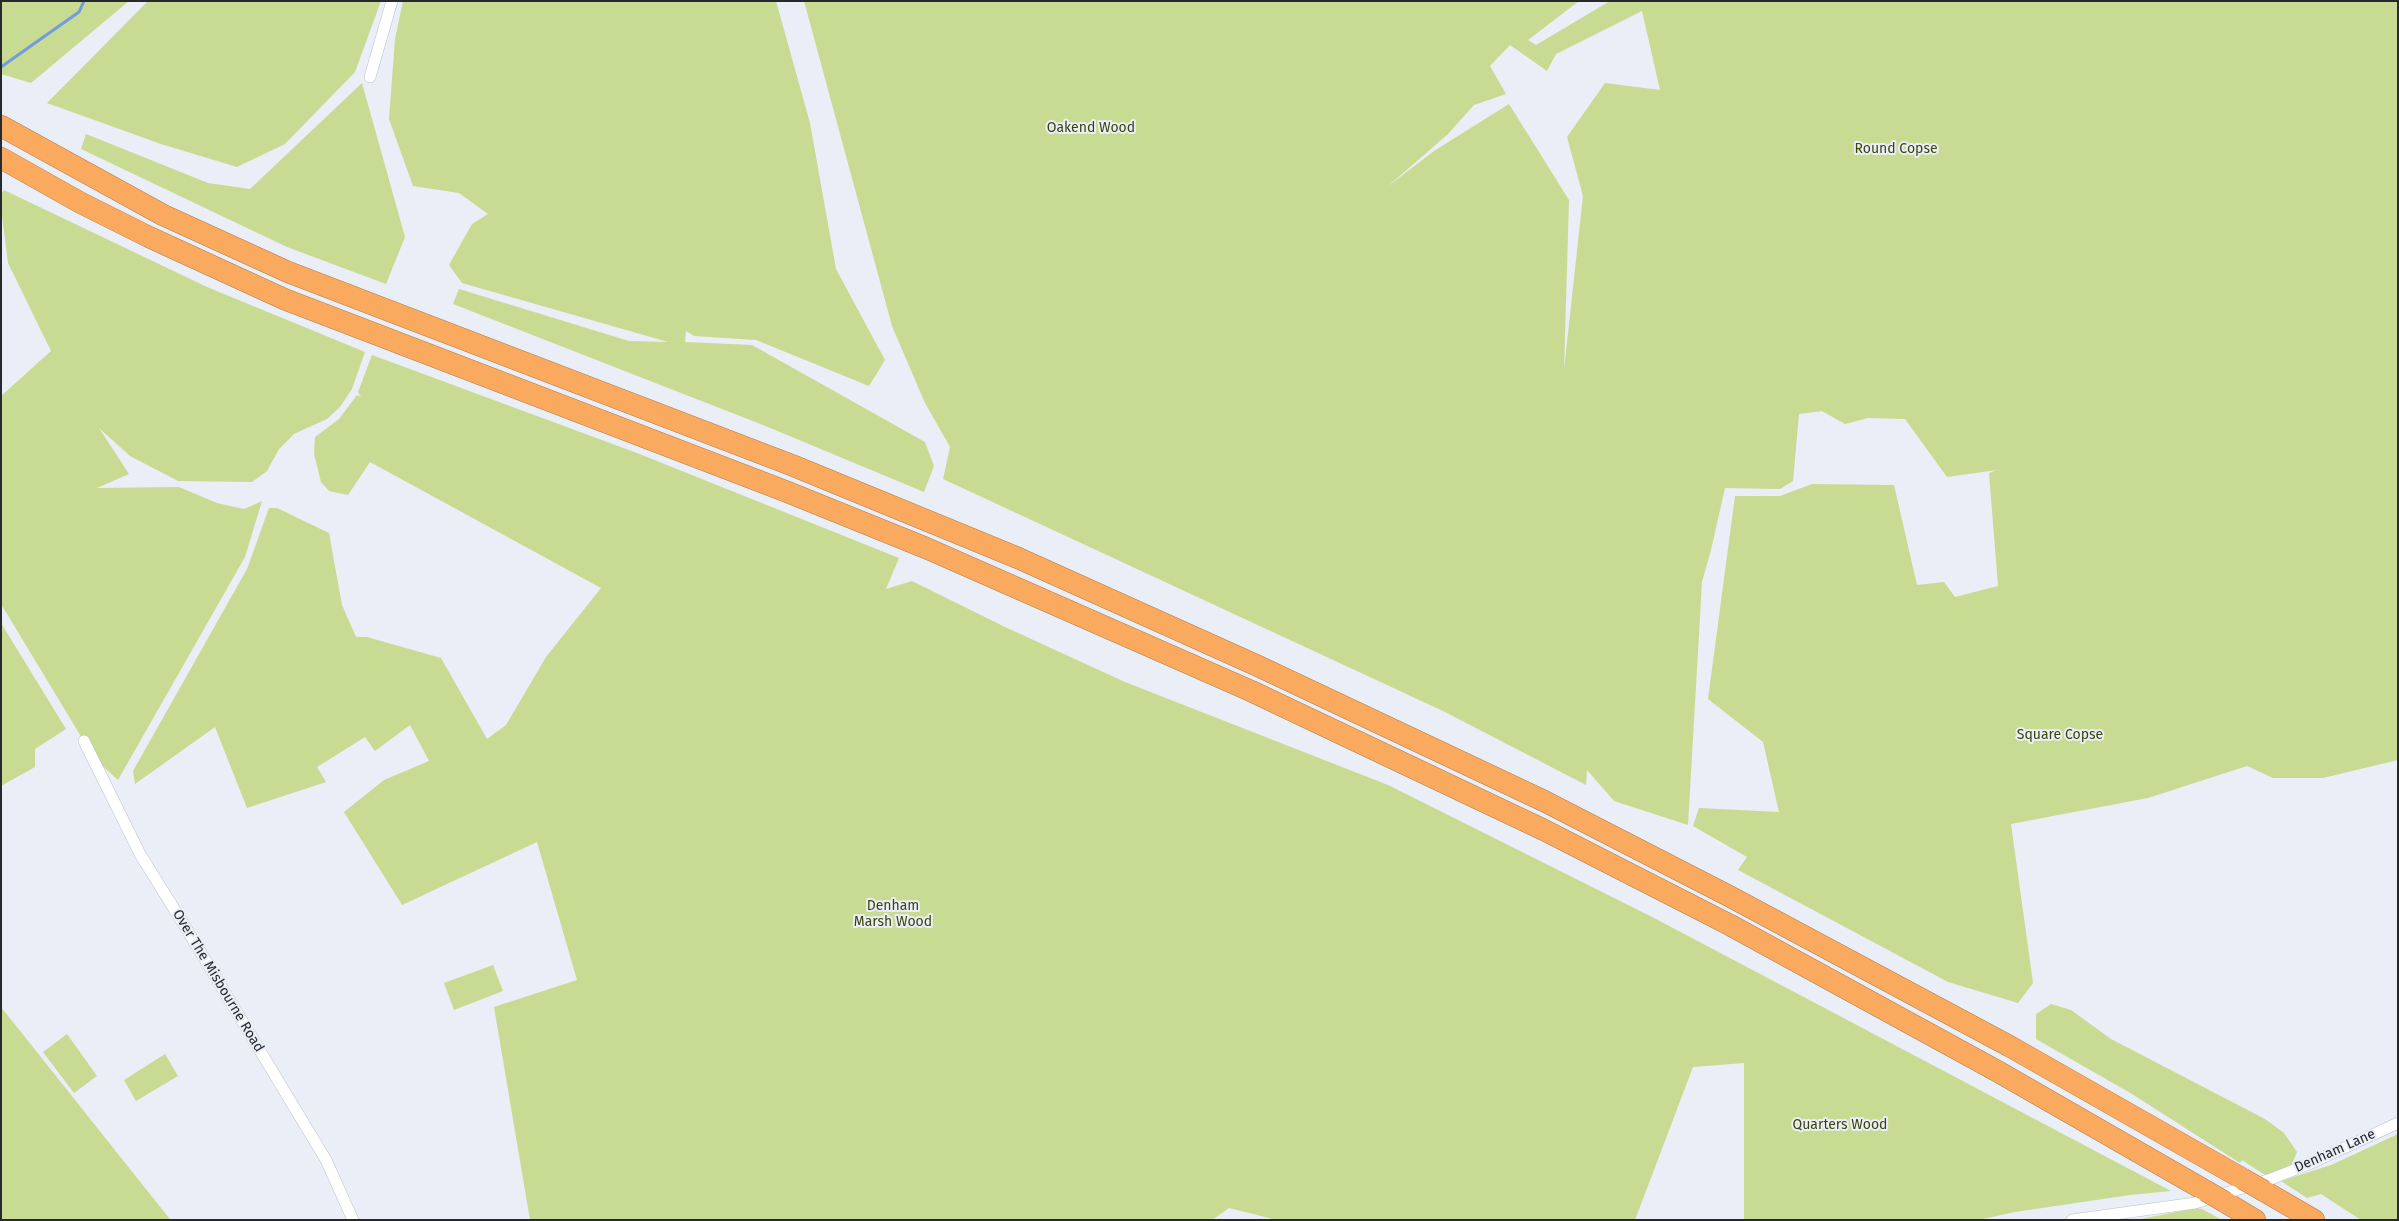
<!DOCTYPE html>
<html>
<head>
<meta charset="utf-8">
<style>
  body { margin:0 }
  #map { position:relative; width:2399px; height:1221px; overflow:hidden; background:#e9eef7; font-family:"Fira Sans",sans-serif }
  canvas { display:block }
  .frame { position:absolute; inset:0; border:2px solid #27292c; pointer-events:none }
</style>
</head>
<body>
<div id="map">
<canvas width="2399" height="1221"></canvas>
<div class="frame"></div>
</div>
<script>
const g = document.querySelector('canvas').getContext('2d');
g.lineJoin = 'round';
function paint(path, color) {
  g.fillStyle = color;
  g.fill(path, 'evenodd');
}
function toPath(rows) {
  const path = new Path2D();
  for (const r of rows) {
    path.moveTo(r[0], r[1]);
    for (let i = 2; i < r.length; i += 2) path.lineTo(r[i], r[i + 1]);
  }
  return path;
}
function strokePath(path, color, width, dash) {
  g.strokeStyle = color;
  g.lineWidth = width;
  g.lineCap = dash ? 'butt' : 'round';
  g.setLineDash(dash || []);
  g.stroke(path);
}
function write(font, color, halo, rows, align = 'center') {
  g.font = font + ' "Fira Sans",sans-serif';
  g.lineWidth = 4;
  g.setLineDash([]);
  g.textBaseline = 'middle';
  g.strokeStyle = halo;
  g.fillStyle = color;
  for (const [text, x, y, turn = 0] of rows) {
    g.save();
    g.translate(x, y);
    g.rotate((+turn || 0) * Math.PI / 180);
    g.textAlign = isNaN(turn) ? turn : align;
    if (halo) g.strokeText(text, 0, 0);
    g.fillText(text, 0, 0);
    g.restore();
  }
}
const green = toPath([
  [1,1,129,1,31,83,1,74],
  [148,1,381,1,355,72,285,144,237,167,161,144,47,103],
  [403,1,776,1,810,123,836,269,885,360,869,386,756,340,694,336,686,331,685,342,752,345,925,442,934,466,924,492,763,425,453,304,459,289,629,341,668,342,462,283,449,265,472,224,488,214,459,193,413,186,389,119,395,39],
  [804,1,1579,1,1528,40,1536,45,1610,1,2398,1,2398,760,2323,778,2273,778,2247,766,2148,798,2011,824,2033,983,2018,1003,1948,982,1738,870,1747,857,1693,826,1699,808,1779,812,1763,742,1708,699,1735,496,1780,496,1812,484,1894,485,1917,585,1944,582,1955,597,1998,586,1989,473,1997,470,1947,477,1905,419,1868,418,1845,424,1822,411,1799,414,1793,481,1780,489,1725,488,1711,550,1702,582,1688,825,1614,801,1587,770,1586,785,1443,711,943,479,950,447,925,403,892,326],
  [1642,11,1660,90,1605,83,1567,137,1583,196,1564,370,1569,200,1509,104,1434,151,1387,187,1447,135,1474,105,1506,94,1490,66,1510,45,1547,71,1556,54],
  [362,83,405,237,386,284,287,247,81,149,86,134,208,183,250,189],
  [4,190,207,287,365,352,352,389,340,407,327,419,294,434,279,449,267,471,252,482,178,481,130,456,99,428,129,474,97,488,179,487,217,503,244,509,262,501,245,557,118,780,94,758,1,604,1,396,51,351,8,263,1,208,1,194],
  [372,355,637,453,899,558,886,589,912,581,1005,627,1125,682,1388,785,1656,919,2171,1191,2130,1195,2015,1212,1978,1220,1744,1220,1744,1063,1693,1067,1635,1220,1277,1220,1229,1208,1212,1220,530,1220,494,1007,577,980,537,842,402,905,344,812,384,780,429,761,410,725,375,751,365,737,317,767,326,782,247,808,215,727,135,784,133,771,247,569,269,508,277,508,329,533,342,605,356,637,367,637,441,658,487,739,506,725,546,657,601,588,370,462,348,495,329,491,321,482,314,454,315,437,339,419,357,395,361,397,358,392],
  [1,623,66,729,35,749,35,767,1,786],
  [493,965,503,991,454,1010,444,983],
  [2051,1004,2071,1010,2111,1039,2265,1119,2284,1133,2297,1152,2292,1164,2268,1177,2242,1160,2240,1163,2132,1094,2036,1039,2036,1014],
  [1,1007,169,1218,171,1220,1,1220],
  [67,1034,97,1076,74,1093,43,1052],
  [165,1054,178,1076,136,1101,124,1080],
  [2398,1134,2398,1220,2361,1220,2321,1194,2307,1198,2281,1181,2331,1165],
  [2196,1208,2202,1209,2222,1220,2136,1220]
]);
const stream = toPath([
  [1,67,79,12,84,1]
]);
const street = toPath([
  [370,77,392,1],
  [84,741,140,854,186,928,326,1160,353,1220],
  [2072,1220,2195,1203,2271,1179,2309,1164,2398,1123]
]);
const highway = toPath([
  [1,126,163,215,288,272,794,466,1018,558,1258,666,1544,801,1729,896,2011,1047,2243,1179],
  [1,158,81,203,149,237,284,299,785,491,926,548,1251,691,1544,830,1730,925,1997,1071,2206,1191],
  [2264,1191,2314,1220],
  [2225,1202,2255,1220]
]);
const highwayBridge = toPath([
  [2243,1179,2264,1191],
  [2206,1191,2225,1202]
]);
const parkNames = [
  ["Oakend Wood",1091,128],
  ["Round Copse",1896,149],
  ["Square Copse",2060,735],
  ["Denham",893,906],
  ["Marsh Wood",893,922],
  ["Quarters Wood",1840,1125]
];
const streetNames = [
  ["Over The Misbourne Road",218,981,59],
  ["Denham Lane",2335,1151,-24]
];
paint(green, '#c8db92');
strokePath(stream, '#739cde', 3);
strokePath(street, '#bcc1c9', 12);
strokePath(highway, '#b07d4d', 22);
strokePath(street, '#fff', 11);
strokePath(highway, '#f9aa5f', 21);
strokePath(highwayBridge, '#b07d4d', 22, []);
strokePath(highwayBridge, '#f9aa5f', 21);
write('14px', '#3a4507', '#e9eef7', parkNames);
write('14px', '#27292c', '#e9eef7', streetNames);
</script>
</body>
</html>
